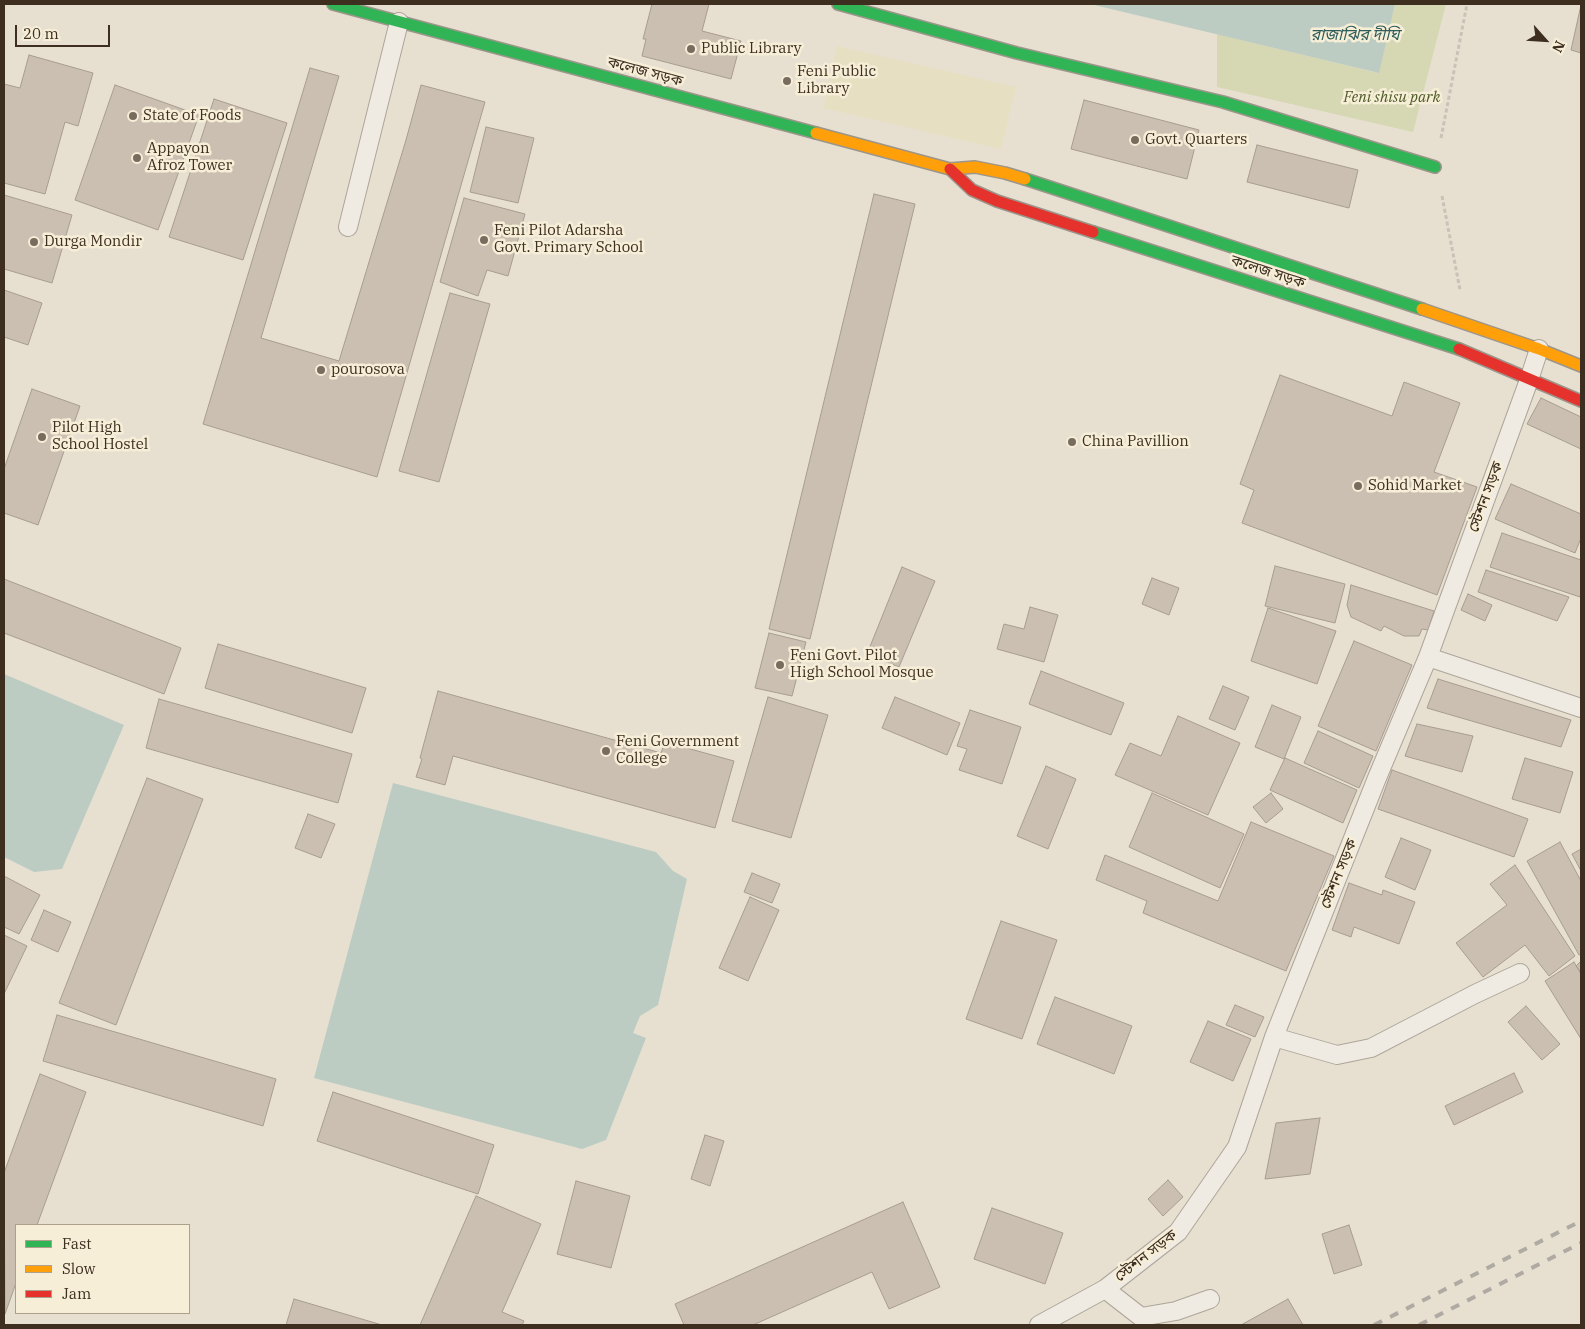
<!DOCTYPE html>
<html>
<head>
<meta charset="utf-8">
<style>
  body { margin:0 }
  #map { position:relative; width:1585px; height:1329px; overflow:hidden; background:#e7e0d1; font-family:"IBM Plex Serif",serif }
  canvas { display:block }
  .frame { position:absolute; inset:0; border:5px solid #3d2e20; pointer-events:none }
  .legend { position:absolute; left:15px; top:1224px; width:175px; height:90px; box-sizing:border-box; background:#f7eed8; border:1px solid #ada18e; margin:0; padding:6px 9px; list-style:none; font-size:15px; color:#3d2e20 }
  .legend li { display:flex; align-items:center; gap:10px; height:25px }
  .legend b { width:25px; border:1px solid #ada18e }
  .north { position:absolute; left:1520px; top:15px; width:50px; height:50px; -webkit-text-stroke:4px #f7eed8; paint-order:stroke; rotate:116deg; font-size:14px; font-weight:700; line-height:20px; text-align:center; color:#3d2e20 }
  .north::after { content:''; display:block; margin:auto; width:18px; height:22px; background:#3d2e20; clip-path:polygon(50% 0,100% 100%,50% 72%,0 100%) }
  .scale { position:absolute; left:15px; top:25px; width:95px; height:22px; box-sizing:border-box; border:2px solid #3d2e20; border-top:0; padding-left:6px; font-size:15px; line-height:18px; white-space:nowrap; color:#3d2e20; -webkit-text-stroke:4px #f7eed8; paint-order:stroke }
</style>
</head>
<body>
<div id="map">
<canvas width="1585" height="1329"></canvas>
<div class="frame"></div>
<ul class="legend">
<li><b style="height:6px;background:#30b455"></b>Fast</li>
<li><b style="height:6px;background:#ff9f0a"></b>Slow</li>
<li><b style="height:6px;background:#e5322d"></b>Jam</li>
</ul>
<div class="north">N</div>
<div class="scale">20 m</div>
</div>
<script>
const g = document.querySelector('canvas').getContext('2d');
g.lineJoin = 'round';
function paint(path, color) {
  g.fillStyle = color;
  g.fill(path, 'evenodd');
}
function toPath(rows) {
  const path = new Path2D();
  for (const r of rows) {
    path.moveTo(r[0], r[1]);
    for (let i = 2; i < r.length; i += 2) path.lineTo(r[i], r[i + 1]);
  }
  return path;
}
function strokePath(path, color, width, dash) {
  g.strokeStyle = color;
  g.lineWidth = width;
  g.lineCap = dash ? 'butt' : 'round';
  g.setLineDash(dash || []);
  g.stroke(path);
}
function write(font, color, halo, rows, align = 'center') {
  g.font = font + ' "IBM Plex Serif","Noto Sans Bengali",serif';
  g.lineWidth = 5;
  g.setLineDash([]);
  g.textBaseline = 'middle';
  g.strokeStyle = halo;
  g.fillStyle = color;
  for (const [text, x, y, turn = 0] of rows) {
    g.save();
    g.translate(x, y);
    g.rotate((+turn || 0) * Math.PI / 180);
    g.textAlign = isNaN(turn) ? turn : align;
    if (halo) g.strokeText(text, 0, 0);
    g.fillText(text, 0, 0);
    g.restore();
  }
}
const farmland = toPath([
  [837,46,1016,87,1001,149,823,108]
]);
const green = toPath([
  [1395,4,1446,4,1413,132,1217,87,1217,34,1378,73]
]);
const water = toPath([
  [1090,4,1395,4,1379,73],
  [4,674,124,725,62,869,34,872,4,857],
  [393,783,656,852,673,871,687,879,658,1005,640,1016,633,1033,646,1038,606,1140,582,1149,314,1078]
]);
const building = toPath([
  [652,4,709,4,702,31,741,41,731,79,642,56,646,39,643,39,652,4],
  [1581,5,1581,53,1571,50,1581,5],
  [29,55,93,73,78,126,65,122,45,194,4,183,4,84,20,88,29,55],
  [310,68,339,76,261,338,339,361,406,140,421,85,485,102,377,477,203,424,310,68],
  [115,85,199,115,158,230,75,200,115,85],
  [214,99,287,123,243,260,169,237,214,99],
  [1084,100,1199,130,1187,179,1071,149,1084,100],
  [486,127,534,138,518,203,470,192,486,127],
  [1257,145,1358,170,1349,208,1247,182,1257,145],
  [874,194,915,204,810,639,769,629,874,194],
  [4,195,72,215,52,283,4,269,4,195],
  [464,198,525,214,508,276,487,270,478,296,440,282,464,198],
  [4,290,42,303,28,345,4,337,4,290],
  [450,293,490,304,439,482,399,471,450,293],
  [1280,375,1392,416,1404,382,1460,403,1434,472,1477,487,1437,595,1242,523,1254,490,1240,484,1280,375],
  [32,389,80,406,38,525,4,513,4,469,32,389],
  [1541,398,1581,417,1581,449,1527,424,1541,398],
  [1511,484,1581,514,1581,538,1575,553,1495,519,1511,484],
  [1502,533,1581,560,1581,593,1580,597,1490,567,1502,533],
  [1275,566,1345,584,1335,623,1265,606,1275,566],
  [902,567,935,581,899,667,867,654,902,567],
  [1486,570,1569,597,1557,621,1478,592,1486,570],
  [1152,578,1179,588,1169,615,1142,604,1152,578],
  [4,579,181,648,164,694,4,633,4,579],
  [1351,585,1434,611,1428,630,1422,629,1419,636,1404,636,1384,626,1381,631,1351,617,1347,605,1351,585],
  [1468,594,1492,605,1485,621,1461,610,1468,594],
  [1030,607,1058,615,1044,662,997,649,1004,624,1024,629,1030,607],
  [1268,608,1336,631,1317,684,1251,661,1268,608],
  [769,633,806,642,792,696,755,688,769,633],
  [1354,641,1412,665,1376,751,1318,726,1354,641],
  [218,644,366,688,352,733,205,688,218,644],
  [1041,671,1124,703,1111,735,1029,704,1041,671],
  [1438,679,1571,720,1561,747,1427,708,1438,679],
  [1223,686,1249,697,1235,730,1209,719,1223,686],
  [438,691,661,753,665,742,734,761,715,828,453,756,445,785,416,777,422,759,420,758,438,691],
  [768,697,828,715,791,838,732,821,768,697],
  [895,697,960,723,947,755,882,728,895,697],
  [159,699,352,754,338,803,146,748,159,699],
  [1272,705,1301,717,1284,759,1255,747,1272,705],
  [970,710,1021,727,1002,784,959,770,967,749,957,746,970,710],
  [1178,716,1240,743,1208,815,1115,775,1130,743,1161,756,1178,716],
  [1417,724,1473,736,1462,772,1405,756,1417,724],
  [1318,731,1373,756,1359,788,1304,763,1318,731],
  [1285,758,1357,790,1343,823,1270,790,1285,758],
  [1525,758,1573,772,1560,813,1512,799,1525,758],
  [1046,766,1076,779,1048,849,1017,836,1046,766],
  [1392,770,1528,819,1514,857,1378,809,1392,770],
  [147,778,203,799,116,1025,59,1003,147,778],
  [1152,793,1244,834,1220,888,1129,847,1152,793],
  [1271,793,1283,809,1266,823,1253,807,1271,793],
  [308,814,335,824,321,858,295,848,308,814],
  [1251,822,1334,856,1286,971,1143,913,1147,901,1096,880,1105,855,1218,901,1251,822],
  [1401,838,1431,850,1415,890,1385,877,1401,838],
  [1560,842,1581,881,1581,954,1579,955,1527,861,1560,842],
  [1581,849,1581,871,1572,854,1581,849],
  [1515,865,1575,956,1549,976,1525,945,1483,977,1456,943,1507,905,1490,884,1515,865],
  [752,873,780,884,772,903,744,892,752,873],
  [4,876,40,895,19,934,4,927,4,876],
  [1349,883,1382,895,1383,890,1415,902,1399,944,1354,927,1351,937,1332,930,1349,883],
  [750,897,779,910,748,981,719,968,750,897],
  [44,910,71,922,58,952,31,940,44,910],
  [1001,921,1057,940,1022,1039,966,1019,1001,921],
  [4,935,27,946,4,994,4,935],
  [1581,961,1581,972,1576,966,1581,961],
  [1574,962,1581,974,1581,1039,1545,981,1574,962],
  [1055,997,1132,1026,1114,1074,1037,1044,1055,997],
  [1235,1005,1264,1017,1255,1037,1226,1025,1235,1005],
  [1526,1006,1560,1044,1542,1060,1508,1022,1526,1006],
  [57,1015,276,1079,263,1126,43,1061,57,1015],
  [1208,1021,1251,1039,1233,1081,1190,1062,1208,1021],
  [1514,1073,1523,1092,1454,1125,1445,1106,1514,1073],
  [40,1074,86,1092,37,1225,16,1225,16,1283,5,1314,4,1173,40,1074],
  [333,1092,494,1145,478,1194,317,1141,333,1092],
  [1320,1118,1310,1174,1265,1179,1276,1123,1320,1118],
  [705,1135,724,1141,710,1186,691,1179,705,1135],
  [1168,1180,1183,1197,1163,1216,1148,1199,1168,1180],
  [576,1181,630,1196,611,1268,557,1254,576,1181],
  [476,1196,541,1224,502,1312,524,1321,522,1325,420,1325,476,1196],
  [903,1202,940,1287,889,1309,872,1272,753,1325,684,1325,675,1304,903,1202],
  [992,1208,1063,1233,1045,1284,974,1259,992,1208],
  [1349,1225,1362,1265,1334,1274,1322,1234,1349,1225],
  [294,1299,382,1325,286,1325,294,1299],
  [1288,1299,1303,1325,1241,1325,1288,1299]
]);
const path = toPath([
  [1441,138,1467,4],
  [1442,196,1460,290]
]);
const lane = toPath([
  [348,227,399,22],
  [1428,657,1581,708],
  [1274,1037,1337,1055,1371,1048,1475,994,1520,973],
  [1105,1289,1141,1317,1176,1311,1210,1299],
  [1039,1325,1105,1289,1178,1232,1237,1147,1274,1037,1377,778,1428,657,1529,380,1539,349]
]);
const fast = toPath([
  [333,4,816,133],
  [838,4,1017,53,1223,102,1435,167],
  [1025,179,1422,309],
  [1093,232,1459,349]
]);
const slow = toPath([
  [816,133,950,169,975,167,1005,173,1025,179],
  [1422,309,1539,349,1581,366]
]);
const jam = toPath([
  [950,169,972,190,997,201,1093,232],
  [1459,349,1581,401]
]);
const rail = toPath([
  [1374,1325,1581,1221],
  [1419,1325,1581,1243]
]);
const markers = [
  [691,49,5,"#786c5e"],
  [787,81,5,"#786c5e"],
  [133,116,5,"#786c5e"],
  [1135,140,5,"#786c5e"],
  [137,158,5,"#786c5e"],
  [484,240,5,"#786c5e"],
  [34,242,5,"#786c5e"],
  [321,370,5,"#786c5e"],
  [42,437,5,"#786c5e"],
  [1072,442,5,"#786c5e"],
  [1358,486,5,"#786c5e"],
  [780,665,5,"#786c5e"],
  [606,751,5,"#786c5e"]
];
const poiNames = [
  ["Public Library",701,49],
  ["Feni Public",797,72],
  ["Library",797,89],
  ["State of Foods",143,116],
  ["Govt. Quarters",1145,140],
  ["Appayon",147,149],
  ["Afroz Tower",147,166],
  ["Feni Pilot Adarsha",494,231],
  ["Govt. Primary School",494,248],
  ["Durga Mondir",44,242],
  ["pourosova",331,370],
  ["Pilot High",52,428],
  ["School Hostel",52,445],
  ["China Pavillion",1082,442],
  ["Sohid Market",1368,486],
  ["Feni Govt. Pilot",790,656],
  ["High School Mosque",790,673],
  ["Feni Government",616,742],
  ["College",616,759]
];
const streetNames = [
  ["কলেজ সড়ক",645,72,15],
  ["কলেজ সড়ক",1268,272,18],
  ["স্টেশন সড়ক",1486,497,-70],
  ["স্টেশন সড়ক",1339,874,-68],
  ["স্টেশন সড়ক",1146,1256,-38]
];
const parkNames = [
  ["Feni shisu park",1392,98]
];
const waterNames = [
  ["রাজাঝির দীঘি",1355,35]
];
paint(farmland, '#e6dfc2');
paint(green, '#d6d7b3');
paint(water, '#bcccc2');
paint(building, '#cbbfb2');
strokePath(building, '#a89c90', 1);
strokePath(lane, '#ada599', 20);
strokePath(fast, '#9c958a', 14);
strokePath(slow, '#9c958a', 14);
strokePath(jam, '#9c958a', 14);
strokePath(path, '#c8c2b9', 3, [4, 2.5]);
strokePath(lane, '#efebe3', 18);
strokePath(fast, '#30b455', 11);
strokePath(slow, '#ff9f0a', 11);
strokePath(jam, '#e5322d', 11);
strokePath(rail, '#afaaa2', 4, [9, 9]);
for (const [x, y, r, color] of markers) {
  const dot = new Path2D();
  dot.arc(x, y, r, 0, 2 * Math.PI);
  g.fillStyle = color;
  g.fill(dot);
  strokePath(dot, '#f7eed8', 2);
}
write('15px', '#3d2e20', '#f7eed8', poiNames, 'left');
write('15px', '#3d2e20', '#f7eed8', streetNames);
write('italic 15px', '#4d5a26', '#f7eed8', parkNames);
write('italic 16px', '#2f5d5a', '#f7eed8', waterNames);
</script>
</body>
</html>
